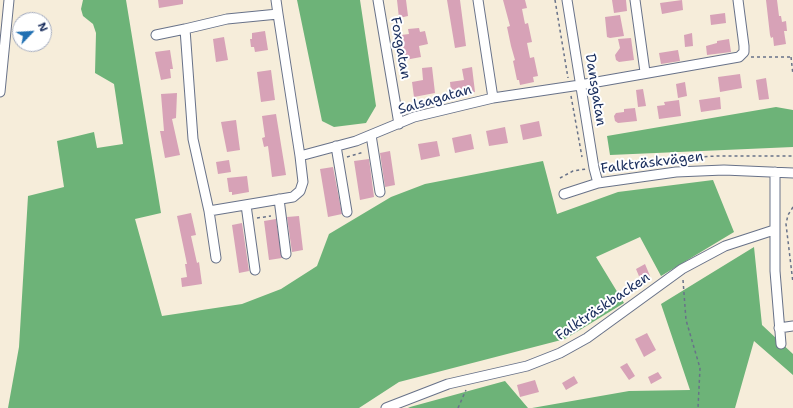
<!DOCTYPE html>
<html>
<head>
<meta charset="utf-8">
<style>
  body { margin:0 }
  #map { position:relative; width:793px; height:408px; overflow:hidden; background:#f6edda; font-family:"Shantell Sans",sans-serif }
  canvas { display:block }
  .north { position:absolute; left:12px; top:12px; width:40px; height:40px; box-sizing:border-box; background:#fff; border:1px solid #a4acbf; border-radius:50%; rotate:65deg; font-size:11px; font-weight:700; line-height:16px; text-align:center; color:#1b2f5e }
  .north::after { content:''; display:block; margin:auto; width:14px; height:18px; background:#1f6fb2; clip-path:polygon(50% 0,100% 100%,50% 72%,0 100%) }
</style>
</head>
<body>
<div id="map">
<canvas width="793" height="408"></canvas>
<div class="north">N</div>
</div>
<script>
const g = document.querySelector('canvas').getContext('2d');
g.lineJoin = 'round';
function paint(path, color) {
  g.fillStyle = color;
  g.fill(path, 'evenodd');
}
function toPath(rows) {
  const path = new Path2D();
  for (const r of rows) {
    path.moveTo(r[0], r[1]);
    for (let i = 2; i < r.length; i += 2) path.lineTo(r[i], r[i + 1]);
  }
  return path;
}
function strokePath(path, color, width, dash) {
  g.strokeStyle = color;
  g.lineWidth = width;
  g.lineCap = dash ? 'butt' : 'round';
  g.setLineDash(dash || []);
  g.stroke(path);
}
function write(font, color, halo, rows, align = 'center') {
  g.font = font + ' "Shantell Sans",sans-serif';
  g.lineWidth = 4;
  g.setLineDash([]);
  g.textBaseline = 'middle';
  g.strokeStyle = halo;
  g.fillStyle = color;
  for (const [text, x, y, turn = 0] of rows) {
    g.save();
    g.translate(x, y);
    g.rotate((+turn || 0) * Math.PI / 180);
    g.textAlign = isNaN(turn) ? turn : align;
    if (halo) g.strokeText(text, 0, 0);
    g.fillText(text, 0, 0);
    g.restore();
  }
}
const forest = toPath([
  [83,0,126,0,161,213,135,219,162,316,242,304,281,289,317,266,329,234,391,197,425,184,543,161,557,214,618,192,713,180,734,232,661,276,640,237,596,257,624,303,565,339,399,382,359,408,8,408,19,347,28,196,64,187,57,141,94,132,97,148,123,144,114,84,95,73,96,33,93,24,83,16,81,9],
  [297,0,360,0,376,106,366,123,334,127,322,121],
  [776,107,793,110,793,147,610,155,607,136],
  [754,247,762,325,793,354,793,375,754,341,735,408,532,408,629,391,690,390,661,304],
  [505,381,528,408,408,408,410,407]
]);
const building = toPath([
  [158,0,183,0,183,4,159,8],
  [397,0,406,0,408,16,399,18],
  [447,0,460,0,466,46,455,48],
  [503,0,525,0,527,8,522,9,525,24,528,23,532,42,527,43,530,58,534,57,538,76,533,77,534,82,520,85,519,80,517,80,513,61,515,60,511,46,507,27,510,26],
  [612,0,626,0,627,11,614,13],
  [682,0,683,10,662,14,660,3],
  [766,0,777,0,779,16,781,16,782,22,786,21,787,31,784,31,786,44,774,46,773,37,771,38,770,35],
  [725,13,726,23,711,25,710,15],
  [620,15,624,36,610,38,607,37,605,17],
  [419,28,420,32,425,31,428,44,419,46,421,57,405,60,401,35,409,34,408,29],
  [265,31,268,50,255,52,254,47,251,47,250,39,252,39,252,33],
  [692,33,693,46,685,47,684,35],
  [224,37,228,60,216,62,213,39],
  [631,38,634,60,619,62,616,60,615,55,620,48,618,39],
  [729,39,731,52,707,55,706,46,717,43,717,41],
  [170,50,173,69,170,69,171,78,161,80,155,52],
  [678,50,680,61,661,64,659,53],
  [432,67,435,93,414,97,412,82,423,80,422,68],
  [472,67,475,92,466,94,466,89,451,92,450,82,464,80,462,69],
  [271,70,275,100,261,102,257,72],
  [740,74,742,88,720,92,718,77],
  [766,78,769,99,759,100,756,80],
  [685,82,687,96,678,98,676,84],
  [643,89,646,106,638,107,636,90],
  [177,93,176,118,172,119,180,155,165,158,160,131,164,131,161,94],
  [720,97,721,109,701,112,699,100],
  [679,100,681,116,659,119,657,106,665,105,664,102],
  [635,108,637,121,618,123,615,121,614,116,616,113,624,112,624,109],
  [276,114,286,175,272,177,268,146,264,147,262,138,265,137,262,116],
  [236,120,240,150,227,152,221,122],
  [539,121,542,136,523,140,520,125],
  [505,127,508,143,489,146,486,131],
  [471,134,474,149,455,153,452,138],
  [437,141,440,156,421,160,418,144],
  [390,151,395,185,385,187,380,153],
  [369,159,374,197,360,200,354,161],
  [229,160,231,172,218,174,216,162],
  [333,167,342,214,328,217,320,169],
  [247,176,249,192,232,195,232,192,229,192,227,178],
  [191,213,196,235,191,236,197,263,199,262,202,284,182,287,181,278,187,277,185,264,187,264,177,216],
  [299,216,303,250,292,252,287,217],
  [276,219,282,258,269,260,264,221],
  [242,223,249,271,239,273,232,225],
  [645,264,650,276,641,281,636,269],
  [647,333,656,350,644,357,635,339],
  [627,363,635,376,629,380,620,367],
  [658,372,662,378,651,384,648,377],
  [574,376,578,383,566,390,562,383],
  [535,380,539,392,520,397,517,385]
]);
const path = toPath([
  [555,0,568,78],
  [751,57,793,57],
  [791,57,793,75],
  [571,96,582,157],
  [347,157,364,152],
  [603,166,675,158,718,156,793,156],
  [560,178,573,171,586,169],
  [793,207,788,215,786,224,793,283],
  [257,218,271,216],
  [683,280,686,320,700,368,698,408],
  [458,408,466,390]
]);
const minor = toPath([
  [276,0,278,14],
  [378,0,399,124],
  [478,0,493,98],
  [567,0,594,168,598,183],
  [635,0,645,72],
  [278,14,300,156,303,182,300,191,293,197,209,211,193,139,185,29,227,19,278,14],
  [156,35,185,29],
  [0,92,9,0],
  [371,135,380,192],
  [336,146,347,212],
  [300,156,356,141,414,117,493,98,580,85,739,57,744,52,744,46,738,0],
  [775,172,775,271,781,344],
  [564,194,598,183,676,172,724,170,793,173],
  [279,199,286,254],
  [246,205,255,270],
  [209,211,216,258],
  [779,328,793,326],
  [386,408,448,384,527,366,560,353,587,338,682,269,725,246,774,230]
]);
const streetNames = [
  ["Foxgatan",400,48,80],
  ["Dansgatan",595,90,81],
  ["Salsagatan",435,100,-16],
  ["Falkträskvägen",652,163,-7],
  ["Falkträskbacken",603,307,-34]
];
paint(forest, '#6db378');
paint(building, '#d7a2b7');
strokePath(minor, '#687289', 11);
strokePath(path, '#687289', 1.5, [3, 3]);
strokePath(minor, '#fff', 9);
write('14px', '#1b2f5e', '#fff', streetNames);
</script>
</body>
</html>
